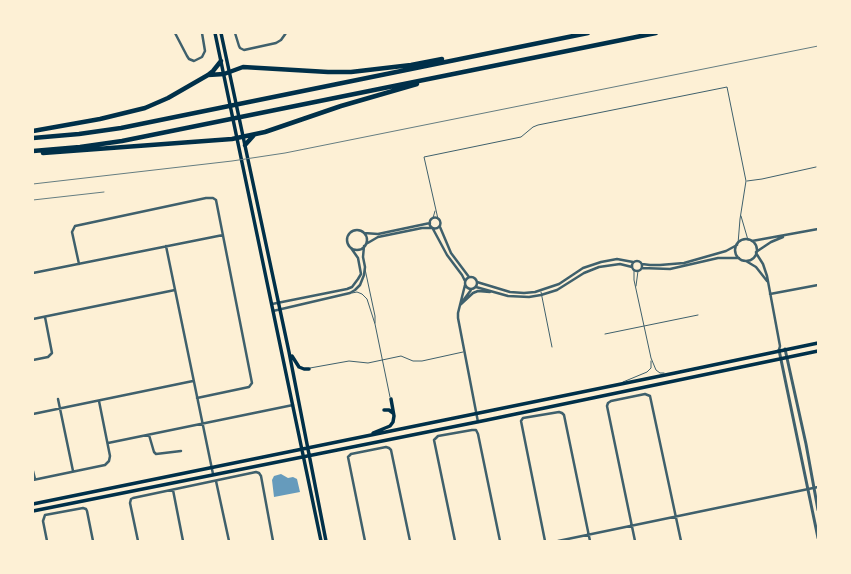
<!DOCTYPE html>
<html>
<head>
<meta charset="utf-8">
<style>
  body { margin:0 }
  #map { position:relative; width:851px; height:574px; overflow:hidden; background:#fdf0d5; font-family:"Archivo Narrow",sans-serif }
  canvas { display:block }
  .frame { position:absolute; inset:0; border:34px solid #fdf0d5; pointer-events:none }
</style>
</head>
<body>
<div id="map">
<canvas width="851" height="574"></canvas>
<div class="frame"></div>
</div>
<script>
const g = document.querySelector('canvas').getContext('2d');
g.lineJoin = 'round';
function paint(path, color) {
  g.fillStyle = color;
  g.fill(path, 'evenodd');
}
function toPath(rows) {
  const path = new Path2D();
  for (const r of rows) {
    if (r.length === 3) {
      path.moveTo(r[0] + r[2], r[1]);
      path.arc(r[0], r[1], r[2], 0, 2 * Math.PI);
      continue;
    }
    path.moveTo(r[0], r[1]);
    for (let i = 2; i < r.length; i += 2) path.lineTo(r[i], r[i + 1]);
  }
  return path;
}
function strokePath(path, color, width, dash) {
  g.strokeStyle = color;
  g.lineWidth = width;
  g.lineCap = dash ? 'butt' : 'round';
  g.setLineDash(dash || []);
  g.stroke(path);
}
const water = toPath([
  [281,474,288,478,293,477,297,479,300,492,274,497,272,480,274,476]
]);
const service = toPath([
  [747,181,762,179,816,167],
  [741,216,748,240],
  [433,218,435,211],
  [438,219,424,157,521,137,533,127,538,125,727,87,746,181,740,219,738,244],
  [365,269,375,316,375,323],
  [634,270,634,280,651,358,656,370,660,373,664,373],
  [636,286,638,271],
  [541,292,552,347],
  [352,293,357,292,362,294,367,299,375,324,390,397],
  [605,334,698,315],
  [310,368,349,361,368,363,401,356,413,361,422,361,463,352],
  [623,382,647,372,651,368,651,361]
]);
const minor = toPath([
  [175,33,187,56,189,59,194,61,202,57,205,51,202,33],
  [235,33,239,46,240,48,244,50,276,43,281,40,286,33],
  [435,223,5.5],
  [440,227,451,253,469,277],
  [433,229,447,255,462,275,465,281],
  [357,240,10],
  [364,233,378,234,430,223],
  [746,250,11],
  [752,241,818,229],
  [366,244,378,237,422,228,432,228],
  [166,246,213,474],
  [756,252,771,242,783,237],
  [756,253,763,264,767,276,780,346,779,350],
  [637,266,5],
  [746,261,756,267,767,281],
  [79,264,72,232,75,226,206,198,213,198,216,200,252,383,249,387,197,398],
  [642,264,650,265,660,265,684,263,726,251,737,245],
  [642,268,670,269,718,258,739,258],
  [33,273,223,235],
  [471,283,6],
  [477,282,510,292,524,293,535,292,559,284,583,268,601,262,617,259,633,262],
  [465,285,458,313,458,318,478,422],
  [476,287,508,296,529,297,541,295,557,290,584,273,599,267,620,264,632,267],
  [770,294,818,285],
  [462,302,471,290],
  [272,304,347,289,352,287,358,279,361,274,358,258,351,248],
  [460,305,473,293,478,291,490,292],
  [273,311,350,293,355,290,360,285,364,275,365,267,363,257,364,246],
  [33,319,175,290],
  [33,360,48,357,52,353,45,317],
  [58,399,73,471],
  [33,414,193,381],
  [149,435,154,452,156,454,181,451],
  [108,443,293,405],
  [33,471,35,479],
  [33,480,105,465,109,461,110,456,99,401],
  [216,481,229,541],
  [173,490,183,541],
  [47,541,43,521,45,515,83,508,86,509,87,511,93,541],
  [138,541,130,503,131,499,133,498,256,472,259,473,261,476,273,541],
  [365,541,348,457,351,454,386,447,389,448,391,450,410,541],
  [455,541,434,440,438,436,472,430,476,430,478,434,500,541],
  [545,541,521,421,523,418,559,412,562,413,564,415,590,541],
  [558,541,818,487],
  [635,541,607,406,608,403,611,401,645,394,650,396,681,541]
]);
const tertiary = toPath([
  [785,349,806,444,818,510],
  [779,350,818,538]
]);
const secondary = toPath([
  [215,33,321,541],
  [221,33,289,352,326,541],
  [292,356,299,367,304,369,309,369],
  [384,410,389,410,393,413],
  [373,433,390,426,393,422,394,416,391,399],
  [33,504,675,373,818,343],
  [33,511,487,420,818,351]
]);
const motorway = toPath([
  [208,75,224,74,243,67,328,72,351,72,411,65,442,59],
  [33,131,100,119,145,108,168,98,208,75,213,71,221,61],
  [33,138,79,134,121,128,588,33],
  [245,145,254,135],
  [33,151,80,147,122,141,656,33],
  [43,153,232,139,265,132,341,106,417,84]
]);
const rail = toPath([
  [33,184,232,161,285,153,818,46],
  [33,200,104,192]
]);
paint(water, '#669bbc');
strokePath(service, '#3f606c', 1);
strokePath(minor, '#3f606c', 2.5);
strokePath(tertiary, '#3f606c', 3);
strokePath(secondary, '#003049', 3.5);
strokePath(motorway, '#003049', 4.5);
strokePath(rail, '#657d81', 1);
</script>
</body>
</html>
